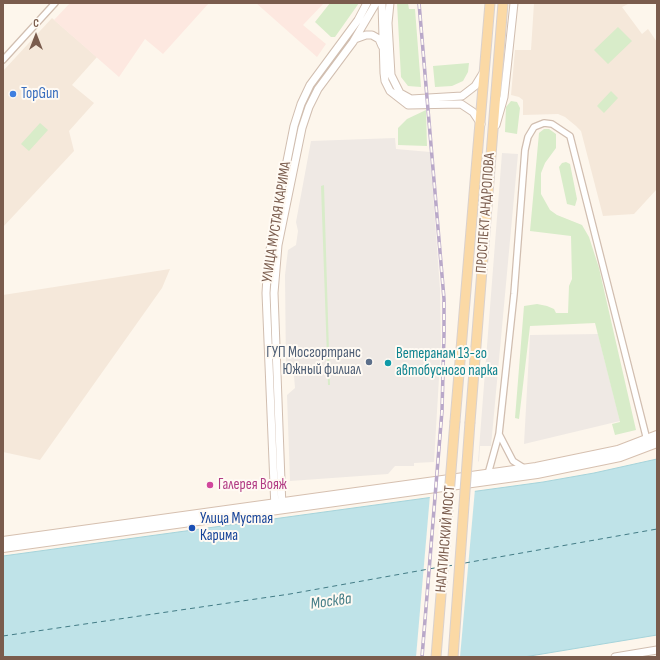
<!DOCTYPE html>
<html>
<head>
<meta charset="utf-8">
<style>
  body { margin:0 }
  #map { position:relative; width:660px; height:660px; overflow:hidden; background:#fdf6ec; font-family:"Sofia Sans Condensed",sans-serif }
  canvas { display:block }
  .frame { position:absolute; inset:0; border:4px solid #7a5c4d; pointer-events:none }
  .north { position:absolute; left:16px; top:16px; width:40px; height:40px; -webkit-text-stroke:3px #fffaf3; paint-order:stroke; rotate:0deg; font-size:11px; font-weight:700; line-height:16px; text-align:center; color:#7a5c4d }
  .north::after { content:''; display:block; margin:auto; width:14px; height:18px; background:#7a5c4d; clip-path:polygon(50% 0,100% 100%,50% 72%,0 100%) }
</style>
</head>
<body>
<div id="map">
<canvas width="660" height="660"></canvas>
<div class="frame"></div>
<div class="north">С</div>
</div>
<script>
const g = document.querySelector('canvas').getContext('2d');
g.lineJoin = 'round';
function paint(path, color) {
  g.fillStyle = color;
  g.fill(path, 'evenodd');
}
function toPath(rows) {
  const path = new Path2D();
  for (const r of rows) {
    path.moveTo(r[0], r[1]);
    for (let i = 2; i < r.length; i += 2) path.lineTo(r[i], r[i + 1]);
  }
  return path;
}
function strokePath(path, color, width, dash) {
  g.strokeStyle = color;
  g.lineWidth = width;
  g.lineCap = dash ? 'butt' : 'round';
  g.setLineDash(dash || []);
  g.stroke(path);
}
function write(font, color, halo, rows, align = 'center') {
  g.font = font + ' "Sofia Sans Condensed",sans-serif';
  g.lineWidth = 4;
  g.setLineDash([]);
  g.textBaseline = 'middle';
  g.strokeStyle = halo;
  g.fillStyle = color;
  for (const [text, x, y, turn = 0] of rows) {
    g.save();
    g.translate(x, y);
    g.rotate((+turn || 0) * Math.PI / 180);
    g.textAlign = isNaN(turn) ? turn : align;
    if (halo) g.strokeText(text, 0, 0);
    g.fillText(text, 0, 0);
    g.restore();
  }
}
const residential = toPath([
  [534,3,627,3,628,4,622,7,642,34,648,29,657,42,657,189,634,214,603,216,581,131,576,126,565,117,558,114,523,115,523,100,519,97,511,95,515,50,531,50],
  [52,18,97,57,72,85,94,103,69,131,74,151,3,227,3,71],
  [170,269,162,288,40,460,3,452,3,295]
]);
const commercial = toPath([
  [70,3,209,3,163,54,145,39,119,77,54,20],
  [256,3,324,3,303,25,326,44,317,57]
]);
const industrial = toPath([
  [395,138,396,149,430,152,440,289,441,344,434,462,414,463,414,466,395,466,388,474,290,481,287,395,295,388,294,376,286,371,285,275,288,250,296,245,298,231,296,222,311,141],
  [502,153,518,154,491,446,480,446,479,461,478,462],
  [598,334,620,421,524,444,530,335]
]);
const green = toPath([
  [330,3,359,3,335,37,331,37,315,22],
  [397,3,408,3,409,9,415,9,421,87,408,86,401,77],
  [618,27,632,41,608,64,594,50],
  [469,63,468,72,463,81,452,86,435,87,433,66],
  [611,91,618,98,604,113,597,106],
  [511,101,517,102,520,108,517,134,505,132,506,107],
  [426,110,427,146,398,145,398,128,407,119],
  [40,123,48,130,29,151,21,144],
  [544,129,549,129,556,134,556,148,545,163,541,173,541,194,550,210,557,215,582,225,589,237,599,268,636,430,615,435,612,424,620,422,595,323,530,326,519,419,515,418,524,306,537,304,547,306,554,309,556,313,568,313,569,286,572,279,571,236,530,231,539,133],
  [566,162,570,164,577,199,575,206,567,204,559,167,562,163],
  [324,185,330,385,328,385,321,186]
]);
const water = toPath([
  [657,459,657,635,524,657,3,657,3,556,543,482,594,473,657,459]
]);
const pier = toPath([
  [475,489,460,657,416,657,430,495]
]);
const ferry = toPath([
  [465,563,657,529],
  [447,566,455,565],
  [3,636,290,594,440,567]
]);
const minor = toPath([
  [3,60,55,3],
  [499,434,513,461,524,468],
  [488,474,499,434,514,294,525,150,528,137,534,127,544,123,552,124,570,136,647,440]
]);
const tertiary = toPath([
  [382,3,384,73,385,81,390,91,408,105,461,104,473,112,481,124],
  [390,3,388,23,391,75,400,93,411,99,462,96,475,86,483,73],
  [355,39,366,35,372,35,379,39,382,46],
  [496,125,504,97,514,3],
  [282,508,274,293,278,245,302,128,309,107,318,89,353,42,376,3],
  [275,509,266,293,268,261,276,216,294,126,301,104,310,85,358,20,367,3],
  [615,657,657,650]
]);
const secondary = toPath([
  [3,541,536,467,618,450,657,435],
  [3,548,537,474,620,457,657,443]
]);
const primary = toPath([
  [455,421,490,3],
  [470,422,503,3]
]);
const rail = toPath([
  [419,3,444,299,444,334,442,411,422,657]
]);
const primaryBridge = toPath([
  [436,657,455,421],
  [453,657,470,422]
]);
const markers = [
  [13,94,4,"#3f7fe0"],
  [369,362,4,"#5c6f8a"],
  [388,363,4,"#0f9aa8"],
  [210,485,4,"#d1479c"],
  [192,528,4,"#1a4fb4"]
];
const shopNames = [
  ["TopGun",21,94]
];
const streetNames = [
  ["ПРОСПЕКТ АНДРОПОВА",486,213,-86],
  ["УЛИЦА МУСТАЯ КАРИМА",277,222,-81],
  ["НАГАТИНСКИЙ МОСТ",446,539,-85]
];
const serviceNames = [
  ["ГУП Мосгортранс",361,353],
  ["Южный филиал",361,370]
];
const cultureNames = [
  ["Ветеранам 13-го",396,354],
  ["автобусного парка",396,371]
];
const hotelNames = [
  ["Галерея Вояж",218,485]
];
const transitNames = [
  ["Улица Мустая",200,519],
  ["Карима",200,536]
];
const waterNames = [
  ["Москва",331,602,-8]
];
paint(residential, '#f5e8da');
paint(commercial, '#fde8e0');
paint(industrial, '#efe9e4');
paint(green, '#d8ecc9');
paint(water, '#bfe3e8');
strokePath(water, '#a5d3da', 1);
paint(pier, '#fdf6ec');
strokePath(ferry, '#437c86', 1, [5, 4]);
strokePath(minor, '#d1beb0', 8);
strokePath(tertiary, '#d1beb0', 9);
strokePath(secondary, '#d6c0b0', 10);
strokePath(primary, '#dad1cd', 11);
strokePath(minor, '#fff', 5.5);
strokePath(tertiary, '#fff', 7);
strokePath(secondary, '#fff', 8);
strokePath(primary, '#fbd9a5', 9);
strokePath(rail, '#b9a8c9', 3.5);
strokePath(rail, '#fffaf3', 2, [6]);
strokePath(primaryBridge, '#dad1cd', 11, []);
strokePath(primaryBridge, '#fbd9a5', 9);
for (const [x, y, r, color] of markers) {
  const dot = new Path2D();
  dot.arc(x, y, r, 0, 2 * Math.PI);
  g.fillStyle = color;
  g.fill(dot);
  strokePath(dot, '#fffaf3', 1.5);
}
write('15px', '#366cbe', '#fffaf3', shopNames, 'left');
write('15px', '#7a5c4d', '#fffaf3', streetNames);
write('15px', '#4e5e75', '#fffaf3', serviceNames, 'right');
write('15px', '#0d838f', '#fffaf3', cultureNames, 'left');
write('15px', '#b23c85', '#fffaf3', hotelNames, 'left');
write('15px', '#164399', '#fffaf3', transitNames, 'left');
write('italic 16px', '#437c86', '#fffaf3', waterNames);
</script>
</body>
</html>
